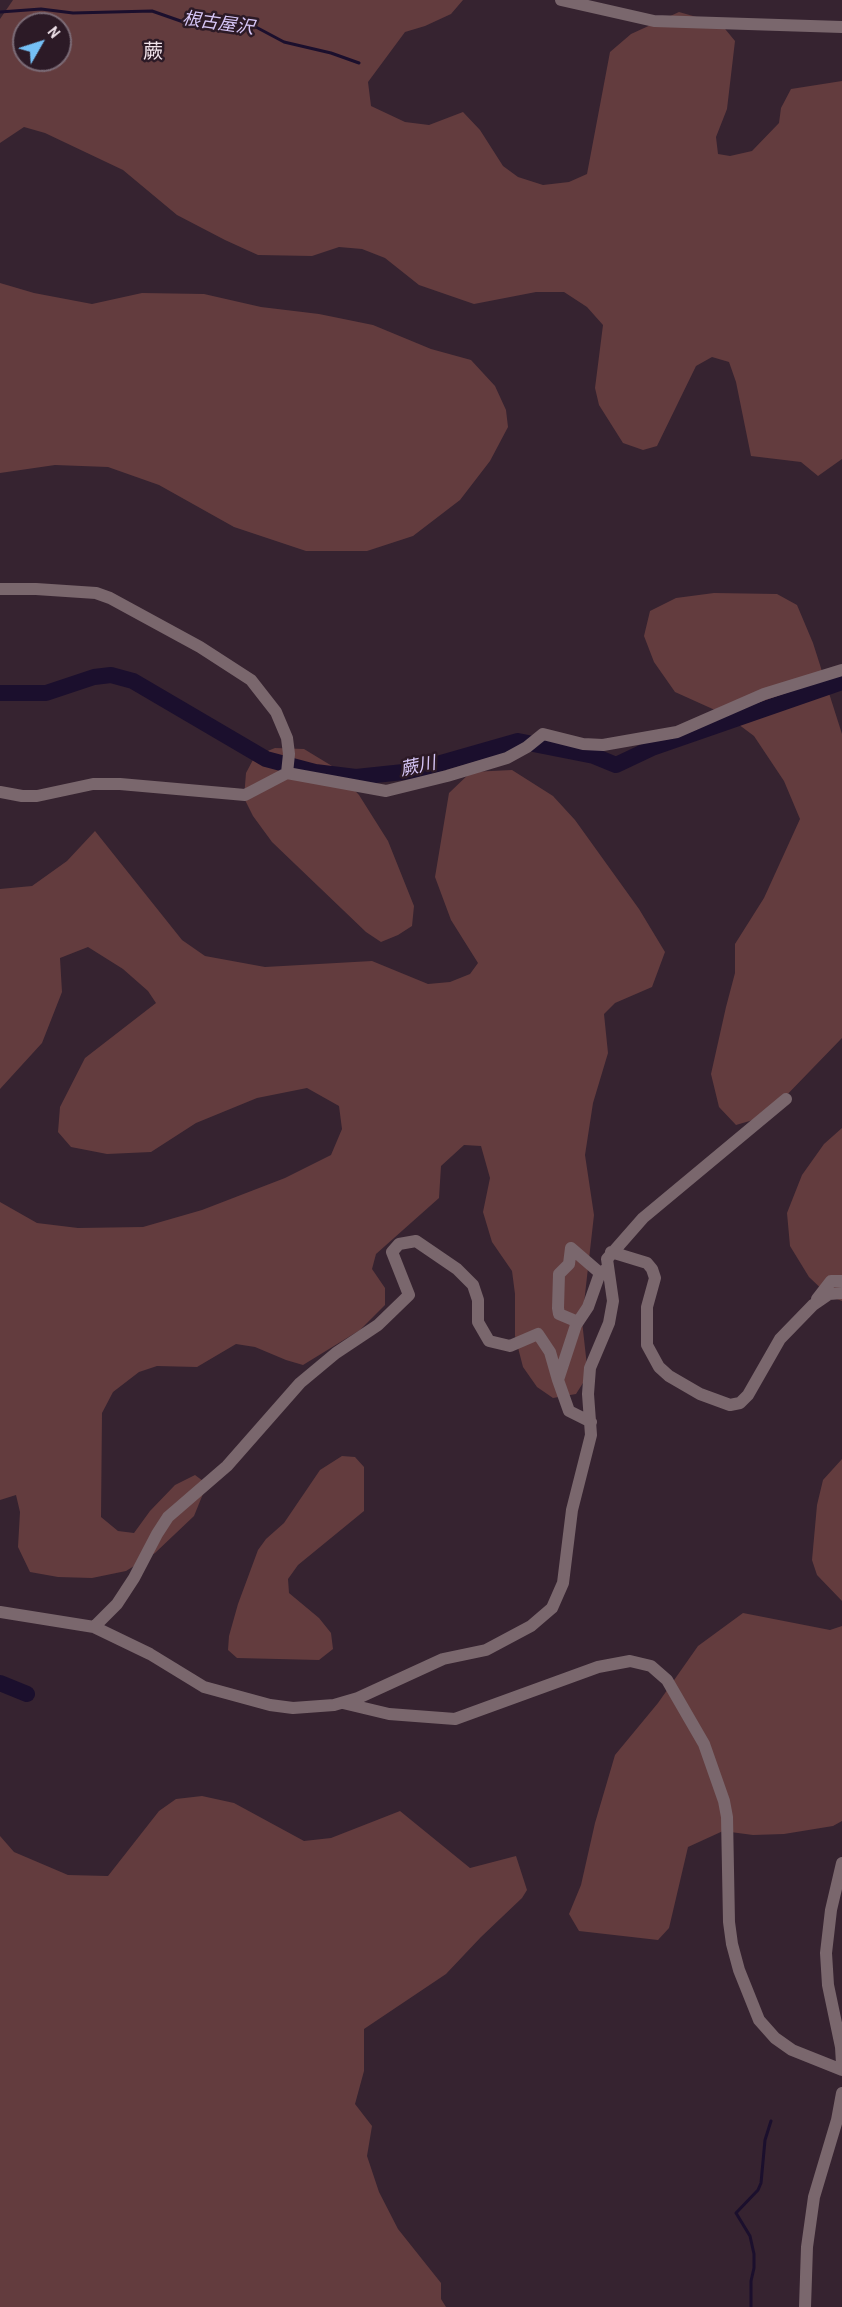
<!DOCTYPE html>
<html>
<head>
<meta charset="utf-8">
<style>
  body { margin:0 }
  #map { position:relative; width:842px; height:2307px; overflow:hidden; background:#362330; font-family:"Archivo Narrow",sans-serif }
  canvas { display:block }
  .north { position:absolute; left:12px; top:12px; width:60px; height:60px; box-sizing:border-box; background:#2c1a26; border:2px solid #7b6b76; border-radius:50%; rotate:51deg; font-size:16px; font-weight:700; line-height:24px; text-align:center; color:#f2e5ed }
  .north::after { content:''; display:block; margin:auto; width:21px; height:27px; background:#75c0f6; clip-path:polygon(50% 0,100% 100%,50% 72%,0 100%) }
</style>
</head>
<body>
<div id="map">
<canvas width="842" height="2307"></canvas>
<div class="north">N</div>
</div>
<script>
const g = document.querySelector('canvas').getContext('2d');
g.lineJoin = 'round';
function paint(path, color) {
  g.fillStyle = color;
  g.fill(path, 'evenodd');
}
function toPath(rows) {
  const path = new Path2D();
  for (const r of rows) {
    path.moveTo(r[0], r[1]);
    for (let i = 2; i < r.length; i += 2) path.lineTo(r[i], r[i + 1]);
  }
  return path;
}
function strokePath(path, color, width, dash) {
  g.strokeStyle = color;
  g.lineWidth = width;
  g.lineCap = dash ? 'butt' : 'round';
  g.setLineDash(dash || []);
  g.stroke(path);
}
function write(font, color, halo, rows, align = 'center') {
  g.font = font + ' "Archivo Narrow","Noto Sans JP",sans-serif';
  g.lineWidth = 5;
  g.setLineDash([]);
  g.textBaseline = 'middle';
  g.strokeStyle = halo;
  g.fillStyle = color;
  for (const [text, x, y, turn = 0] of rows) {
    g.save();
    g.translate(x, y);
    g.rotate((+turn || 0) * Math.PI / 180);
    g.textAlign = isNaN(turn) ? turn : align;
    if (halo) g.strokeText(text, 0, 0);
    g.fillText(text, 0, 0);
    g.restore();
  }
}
const green = toPath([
  [13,0,463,0,451,14,425,26,405,32,368,82,371,106,405,122,429,125,463,112,480,130,503,166,518,177,543,185,569,182,587,174,610,52,631,34,679,12,721,24,735,41,727,109,716,137,718,154,730,156,752,151,779,123,781,108,791,89,842,81,842,459,818,476,801,462,751,456,736,382,729,362,712,357,696,366,657,446,643,450,623,443,599,405,595,388,603,325,587,307,564,292,536,292,474,304,419,285,385,258,362,249,339,247,312,256,258,255,225,240,177,215,123,170,45,133,24,127,0,143,0,19],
  [24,24,60,24,60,60,24,60],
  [0,283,34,293,92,304,142,293,204,294,261,307,319,314,373,325,431,349,471,360,495,386,506,410,508,427,490,461,460,500,413,536,367,551,306,551,234,527,159,485,108,467,55,465,0,473],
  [714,593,777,594,797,605,813,643,842,734,842,1038,779,1103,753,1120,736,1125,719,1107,711,1074,726,1007,735,973,735,944,764,898,800,819,784,781,754,736,726,715,675,692,654,662,644,636,650,611,676,598],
  [275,748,304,749,332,766,359,795,388,841,414,906,412,926,398,935,381,942,366,932,272,842,253,816,244,798,246,773,255,756],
  [512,770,553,796,575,820,639,909,665,952,652,987,615,1003,604,1014,608,1053,593,1103,585,1155,594,1215,582,1321,588,1375,576,1394,553,1398,537,1387,523,1367,515,1336,515,1294,512,1271,492,1242,483,1212,490,1178,481,1146,464,1145,441,1166,439,1198,376,1254,372,1269,385,1288,385,1305,360,1330,303,1365,286,1360,255,1347,236,1344,197,1367,157,1366,139,1372,113,1392,102,1413,101,1517,118,1531,134,1533,150,1511,175,1485,195,1475,207,1484,194,1516,155,1553,126,1571,92,1578,58,1577,30,1572,18,1547,20,1512,16,1495,0,1500,0,1202,37,1223,78,1228,143,1227,202,1210,285,1178,331,1155,342,1129,339,1106,307,1088,257,1098,196,1123,151,1152,107,1154,71,1147,58,1132,60,1107,85,1058,156,1003,148,991,123,969,88,947,60,958,62,992,42,1043,0,1089,0,889,32,886,67,861,95,831,182,940,205,956,265,967,372,961,428,984,450,982,470,974,478,963,451,920,435,877,449,793,471,772],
  [842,1128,842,1301,829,1296,809,1277,790,1246,787,1213,802,1175,824,1144],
  [342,1456,355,1457,364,1467,364,1511,298,1565,288,1579,289,1593,319,1618,331,1633,333,1649,319,1660,237,1658,228,1650,229,1636,238,1604,258,1550,266,1539,284,1523,320,1470],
  [842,1459,842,1601,817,1575,812,1560,817,1505,823,1480],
  [743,1613,830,1630,842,1626,842,1821,833,1826,784,1834,753,1835,723,1831,688,1847,669,1928,658,1940,579,1931,569,1914,581,1885,595,1823,615,1755,658,1703,698,1646],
  [202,1796,234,1803,304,1841,331,1838,400,1811,470,1868,516,1856,527,1890,522,1898,481,1937,446,1974,364,2029,364,2071,355,2104,372,2126,367,2156,379,2192,398,2229,441,2283,441,2299,446,2307,0,2307,0,1836,14,1852,68,1875,108,1876,159,1811,176,1799]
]);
const stream = toPath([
  [0,12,41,9,73,13,152,11,192,25,254,26,284,42,331,53,359,63],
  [751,2307,751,2281,754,2268,754,2254,750,2236,736,2213,758,2190,761,2183,765,2140,771,2121]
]);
const river = toPath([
  [0,693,46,693,94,677,111,675,133,681,266,759,315,772,356,777,413,771,518,741,594,756,616,765,652,748,842,682],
  [0,1683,27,1694]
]);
const minor = toPath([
  [561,0,654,21,842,27],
  [0,589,36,589,96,593,110,598,200,647,251,680,276,712,287,738,289,754,287,773],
  [0,792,22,796,37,796,93,784,120,784,245,795,287,773,386,791,447,776,507,758,527,747,543,734,583,744,603,745,677,732,764,694,842,670],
  [611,1252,647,1263,652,1269,655,1278,647,1307,647,1345,659,1367,669,1376,700,1394,730,1405,740,1403,748,1395,780,1339,813,1305,829,1294,842,1293],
  [817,1299,831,1281,842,1281],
  [578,1322,559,1314,558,1308,559,1274,569,1264,571,1248,600,1273],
  [558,1380,569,1411,591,1422],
  [0,1612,94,1627,150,1654,204,1687,270,1705,293,1708,334,1705,358,1698,443,1659,486,1650,531,1626,552,1608,563,1583,572,1510,591,1435,588,1394,590,1368,609,1323,613,1301,607,1259,643,1218,786,1099],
  [94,1627,117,1604,134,1578,157,1534,168,1517,227,1466,300,1383,336,1353,378,1325,409,1295,392,1252,399,1244,416,1241,457,1269,473,1285,478,1300,478,1322,489,1341,510,1346,538,1334,550,1352,558,1380,576,1325,588,1307,600,1273,608,1268],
  [343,1703,389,1714,455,1719,598,1667,630,1661,651,1666,667,1680,704,1744,724,1801,727,1817,729,1922,732,1944,739,1970,759,2020,775,2038,792,2050,842,2070],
  [842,1863,831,1910,826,1953,828,1985,841,2047,842,2064],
  [805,2307,807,2247,814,2197,837,2120,842,2093]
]);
const waterNames = [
  ["根古屋沢",218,24,8],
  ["蕨川",418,767,-12]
];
const quarterNames = [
  ["蕨",153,53]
];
paint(green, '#633c3e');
strokePath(stream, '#1b0f2d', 3);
strokePath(river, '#1b0f2d', 16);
strokePath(minor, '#7a676d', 12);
write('italic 18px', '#d6c6f7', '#2c1a26', waterNames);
write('20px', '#f2e5ed', '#2c1a26', quarterNames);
</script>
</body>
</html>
